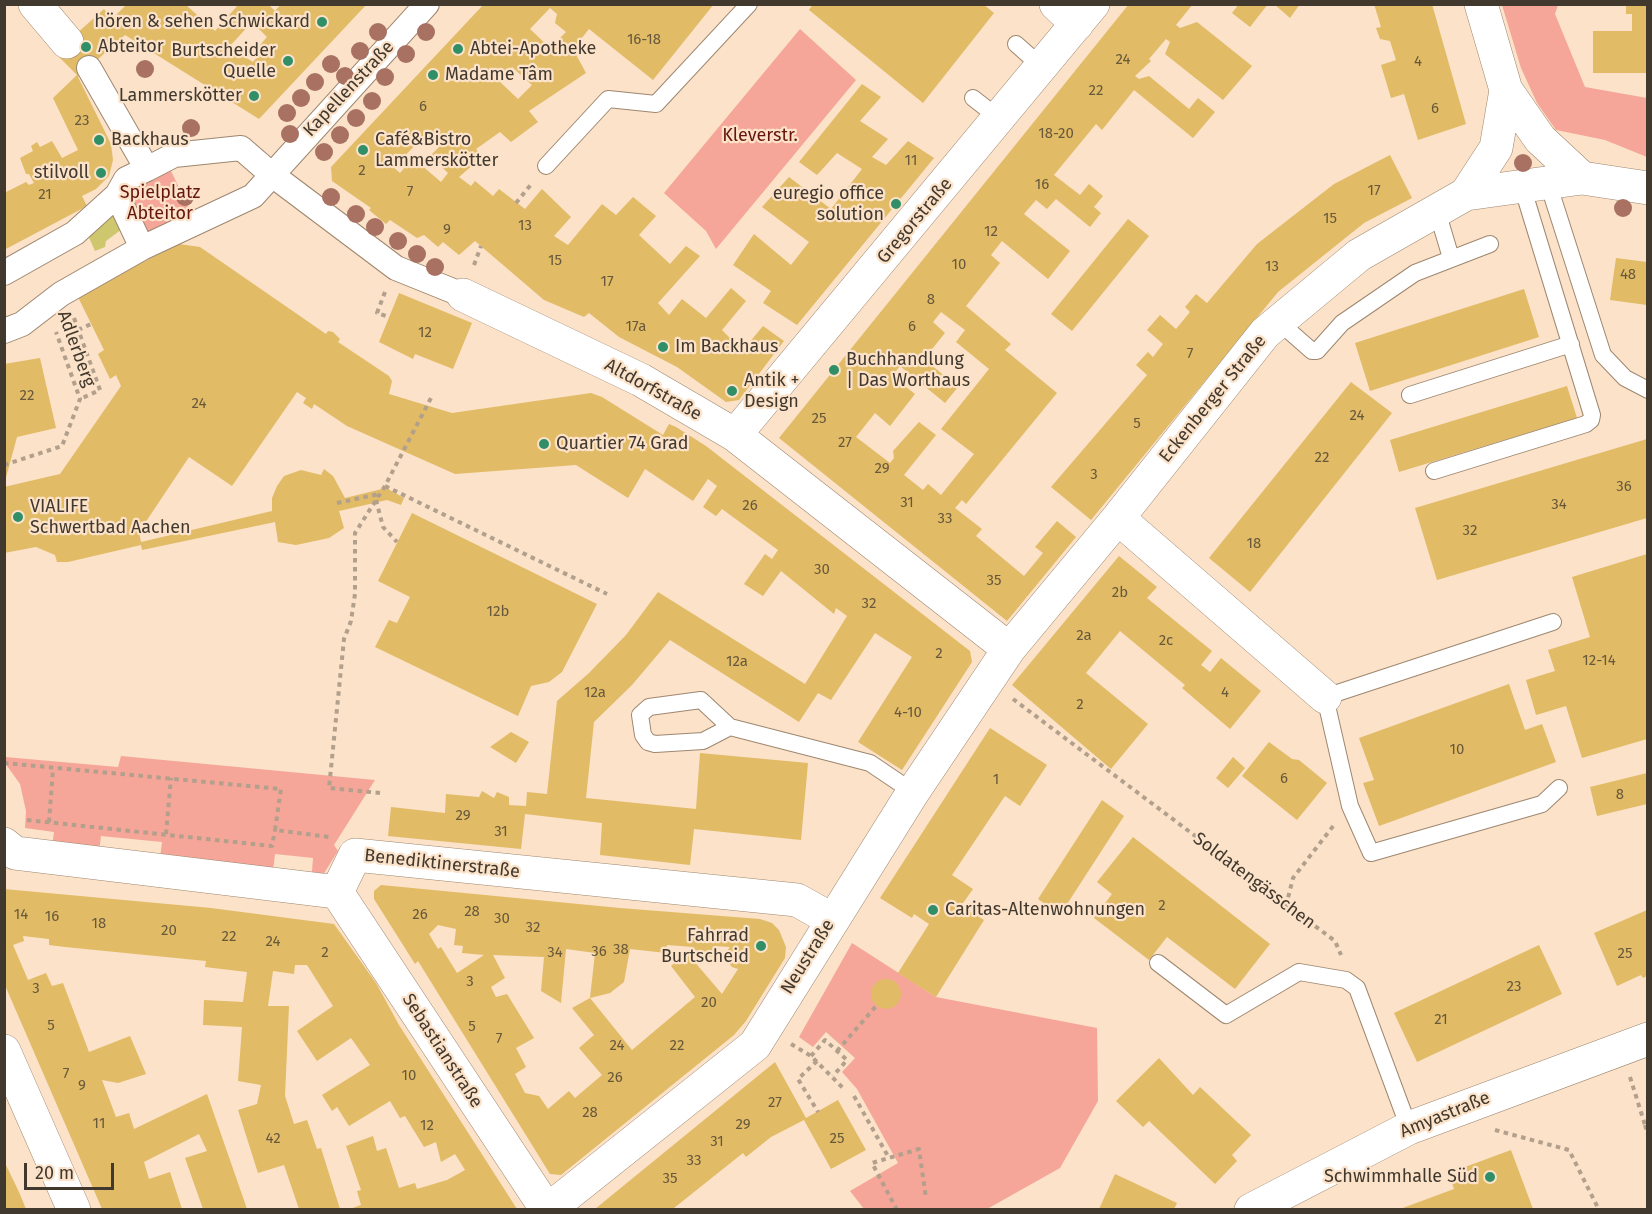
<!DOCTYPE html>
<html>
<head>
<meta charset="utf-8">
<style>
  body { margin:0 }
  #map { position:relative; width:1652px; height:1214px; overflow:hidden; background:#fbe2c8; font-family:"Fira Sans",sans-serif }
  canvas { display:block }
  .frame { position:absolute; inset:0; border:6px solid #41382e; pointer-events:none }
  .scale { position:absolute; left:24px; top:1163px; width:90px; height:27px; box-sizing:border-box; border:3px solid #41382e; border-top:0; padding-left:8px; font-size:18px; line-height:21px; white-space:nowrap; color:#41382e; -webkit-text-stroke:4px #fbe2c8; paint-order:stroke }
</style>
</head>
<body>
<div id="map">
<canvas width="1652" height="1214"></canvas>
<div class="frame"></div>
<div class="scale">20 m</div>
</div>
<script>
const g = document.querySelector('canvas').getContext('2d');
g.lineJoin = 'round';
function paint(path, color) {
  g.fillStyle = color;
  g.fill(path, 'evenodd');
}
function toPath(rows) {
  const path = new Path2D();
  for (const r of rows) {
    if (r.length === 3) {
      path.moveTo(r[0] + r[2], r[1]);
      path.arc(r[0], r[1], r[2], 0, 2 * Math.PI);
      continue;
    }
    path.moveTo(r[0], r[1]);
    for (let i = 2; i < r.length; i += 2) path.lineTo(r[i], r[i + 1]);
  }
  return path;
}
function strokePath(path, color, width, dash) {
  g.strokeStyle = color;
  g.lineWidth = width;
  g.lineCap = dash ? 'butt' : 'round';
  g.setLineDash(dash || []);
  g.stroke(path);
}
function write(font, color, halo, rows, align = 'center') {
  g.font = font + ' "Fira Sans",sans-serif';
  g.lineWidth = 4.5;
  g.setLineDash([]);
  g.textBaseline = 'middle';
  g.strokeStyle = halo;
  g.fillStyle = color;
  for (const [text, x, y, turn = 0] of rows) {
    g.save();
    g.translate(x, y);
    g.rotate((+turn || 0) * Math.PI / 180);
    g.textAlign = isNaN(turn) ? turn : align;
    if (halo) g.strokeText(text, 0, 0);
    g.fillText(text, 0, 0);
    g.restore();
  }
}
const green = toPath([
  [1502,5,1558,5,1555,14,1585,87,1647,98,1647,157,1605,140,1556,130,1537,103,1521,68],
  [800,29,856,80,716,249,706,231,664,193],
  [170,169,193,216,148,234,127,190],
  [121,756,375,780,334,845,338,851,316,886,311,885,313,858,275,854,272,880,159,867,162,842,101,836,98,861,51,854,54,832,25,828,26,811,20,784,5,763,5,757,118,767],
  [852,943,936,997,1097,1028,1098,1101,1060,1168,987,1209,864,1209,850,1191,898,1163,857,1089,842,1072,855,1058,826,1032,813,1047,799,1037]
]);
const water = toPath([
  [115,210,122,229,106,241,105,247,95,251,87,233]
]);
const building = toPath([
  [127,4,185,4,215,31,239,4,268,4,275,11,281,4,367,4,259,119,125,35,78,77,111,144,113,160,109,176,96,189,82,196,87,206,4,250,4,193,26,182,29,185,34,183,29,174,26,174,20,158,33,151,31,146,37,142,40,147,52,141,62,158,78,150,53,98,77,75,55,53,104,9,112,19],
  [252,22,267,37,260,45,264,49,253,62,229,47],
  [484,4,714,4,653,80,589,29,573,49,586,73,529,111,538,122,511,142,500,132,476,149,482,157,459,177,471,186,475,181,493,196,499,189,525,209,542,189,571,217,554,236,568,245,602,204,616,215,633,197,656,216,639,235,670,264,686,246,700,256,658,303,669,315,682,299,706,318,731,288,746,301,722,330,731,339,744,349,763,326,784,341,739,400,726,402,677,367,619,337,589,313,584,317,544,300,475,241,459,255,443,242,438,247,424,235,417,238,390,220,386,224,369,210,371,208,332,181,331,167],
  [550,8,557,14,555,23,566,32,550,48,530,29],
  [512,67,532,85,518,99,499,81],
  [429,132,441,145,430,156,448,173,441,182,413,158,400,173,393,167],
  [813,4,983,4,994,13,923,103,809,10],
  [1129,4,1193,4,1176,25,1180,28,1197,22,1252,66,1223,100,1165,54,1170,42,1166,39,1149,59,1151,61,1135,76,1139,79,1149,76,1189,109,1198,98,1215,112,1193,138,1134,90,1102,130,1096,124,1054,175,1080,195,1089,184,1103,196,1094,207,1101,213,1090,227,1056,199,1047,209,1036,200,1024,214,1070,251,1048,279,1002,241,991,255,1000,263,966,306,1011,344,1005,350,1057,393,966,504,962,500,955,508,982,529,976,536,1024,576,1043,553,1035,547,1057,521,1076,537,1007,621,779,438],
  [941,312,965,330,956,342,989,369,941,429,974,454,941,495,928,484,923,490,904,475,936,435,919,422,893,451,894,458,890,463,856,437,875,413,890,426,915,394,892,376,900,366,945,403,958,387,924,359,945,333,933,322],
  [1239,4,1268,4,1250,27,1232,13],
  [1274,4,1300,4,1290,18],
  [1374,4,1432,4,1466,124,1418,140,1404,94,1391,98,1381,65,1396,60,1390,41,1380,39,1376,28,1381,27],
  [1626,4,1647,4,1647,73,1593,73,1593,31,1632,31,1632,14,1626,14],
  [862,84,881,97,860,121,888,139,872,157,886,165,908,141,934,158,797,325,763,303,771,291,733,265,754,234,791,265,809,242,762,207,789,177,831,209,862,169,837,153,817,175,799,162],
  [1390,155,1412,198,1364,223,1278,292,1091,520,1051,487,1147,375,1136,365,1148,352,1153,357,1163,344,1147,330,1160,315,1176,329,1190,312,1185,307,1196,294,1207,303,1257,244,1334,184],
  [1128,219,1149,236,1072,331,1051,314],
  [179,244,200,247,326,334,328,331,333,332,340,339,338,342,389,376,392,381,389,394,452,413,591,393,602,397,663,435,669,424,676,427,706,446,970,651,972,662,902,770,858,742,912,657,875,633,831,700,818,693,799,722,670,640,632,685,594,722,586,798,696,809,700,753,808,763,801,840,694,829,690,865,600,855,602,823,525,814,521,849,388,836,391,807,445,813,446,794,479,797,482,791,494,798,497,792,509,797,509,805,526,806,527,792,547,794,557,701,589,673,626,635,658,592,805,684,847,616,836,608,834,614,781,571,763,596,744,584,765,554,772,559,778,550,722,509,716,516,703,507,717,486,708,479,693,501,645,469,628,498,576,465,455,474,347,426,314,404,312,409,303,403,306,398,297,392,232,486,189,457,139,532,141,542,272,511,272,498,277,486,284,476,301,470,321,475,324,469,333,476,345,498,390,487,388,489,404,498,401,505,387,500,339,511,344,528,329,538,296,545,278,542,275,522,142,550,141,545,68,562,57,562,55,555,36,547,4,553,4,487,60,474,121,386,116,375,110,379,98,354,104,350,77,295],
  [1616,258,1647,262,1647,305,1610,300],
  [1524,289,1539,337,1370,391,1355,343],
  [399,293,472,323,453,369,415,354,413,359,379,342],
  [40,358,56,428,17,437,4,485,4,364],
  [1351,382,1392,413,1250,592,1209,558],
  [1567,386,1577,418,1399,472,1390,440],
  [1647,439,1647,518,1437,580,1415,508],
  [412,513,597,604,562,672,549,682,531,686,518,716,375,647,389,620,397,623,410,597,378,581],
  [1647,554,1647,739,1582,758,1566,706,1536,715,1526,680,1555,671,1548,650,1590,637,1572,577],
  [1119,556,1157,587,1147,598,1212,651,1201,665,1210,672,1221,658,1261,691,1230,729,1182,688,1185,685,1120,631,1086,673,1148,724,1111,769,1012,685],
  [1509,684,1525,730,1542,724,1556,762,1379,826,1363,783,1374,780,1359,738],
  [990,728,1047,765,1020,806,1005,796,952,875,973,889,961,906,984,920,936,997,898,973,929,924,914,914,912,918,880,898],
  [511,732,529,742,516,763,490,747],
  [1269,742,1292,759,1299,760,1327,783,1297,820,1242,776],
  [1233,757,1245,768,1228,788,1216,778],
  [1647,773,1647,804,1597,816,1590,787],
  [1102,800,1124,816,1060,915,1038,899],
  [1133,837,1270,944,1235,989,1167,937,1149,960,1094,918,1112,894,1097,882],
  [381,885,620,908,760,919,772,923,779,930,786,947,785,958,746,1021,734,1035,561,1175,550,1174,418,961,415,964,374,899,374,891],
  [438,925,456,929,454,945,463,946,462,953,484,955,457,973,441,947,438,949,429,934],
  [667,945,693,947,693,954,713,957,714,946,730,947,725,953,726,959,732,967,738,969,722,994,687,953,671,966,695,997,632,1050,590,998,572,1008,594,1035,579,1048,602,1075,575,1098,569,1091,548,1109,539,1096,525,1093,515,1074,526,1067,516,1048,534,1038,507,994,496,997,491,987,505,978,493,955,544,957,541,991,561,1003,566,949,595,953,590,998,610,993,624,982,630,949,666,953],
  [4,889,211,908,334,924,376,983,399,1025,517,1209,350,1209,361,1205,357,1191,361,1190,346,1146,373,1136,377,1151,386,1148,399,1188,415,1183,417,1189,447,1180,465,1170,455,1154,441,1162,436,1142,424,1147,405,1116,400,1118,390,1101,349,1126,337,1107,332,1111,322,1095,370,1065,351,1038,317,1061,297,1031,333,1006,307,965,295,965,294,974,273,971,268,1006,289,1006,285,1096,294,1124,307,1120,317,1149,321,1148,340,1209,299,1209,284,1165,258,1173,238,1110,257,1104,261,1085,238,1081,242,1027,203,1025,204,1000,243,1002,247,972,205,967,206,961,65,947,49,945,49,939,23,936,24,941,13,945,28,980,46,973,52,986,63,983,89,1052,130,1036,146,1074,118,1083,102,1080,116,1117,129,1113,134,1129,207,1094,247,1209,203,1209,185,1158,207,1151,199,1134,144,1162,149,1179,170,1172,182,1209,102,1209,4,983],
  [1647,910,1647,976,1643,978,1641,975,1617,986,1594,933],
  [1539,945,1562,994,1417,1062,1394,1013],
  [886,994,15],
  [1159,1058,1193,1095,1200,1087,1251,1135,1232,1155,1237,1161,1215,1184,1149,1121,1143,1127,1116,1101],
  [775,1062,806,1118,838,1100,866,1150,831,1169,804,1120,771,1137,746,1157,743,1153,674,1208,675,1209,595,1209],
  [1511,1150,1533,1209,1400,1209,1454,1189,1451,1180,1467,1174,1465,1167],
  [4,1161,19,1192,26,1209,4,1209],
  [1115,1174,1177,1203,1174,1209,1099,1209]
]);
const path = toPath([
  [516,203,533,182],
  [474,265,481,246],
  [385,292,377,313,389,317],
  [74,318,100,390,80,399],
  [78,330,91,324],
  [4,465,62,446,80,399,56,332],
  [385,486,607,594],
  [376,500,383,527,397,542],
  [337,503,379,494],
  [1013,699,1335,941,1341,955],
  [4,763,281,789,275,830,329,837],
  [380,793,329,788,344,639,351,621,355,594,355,533,385,486,432,396],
  [27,820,272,846,275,830],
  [49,822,53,769],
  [166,834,171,778],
  [1286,906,1293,878,1334,825],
  [791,1044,811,1056,845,1090],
  [837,1051,877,1005],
  [811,1056,825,1040,847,1060,833,1076],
  [817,1061,798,1079,818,1112],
  [1630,1077,1645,1125,1648,1124],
  [854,1096,889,1158],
  [1645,1125,1648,1135],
  [1495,1130,1569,1150,1599,1210],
  [897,1210,872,1163,919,1149,926,1198]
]);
const service = toPath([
  [1016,44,1042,67],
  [973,98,1000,119],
  [546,166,608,99,656,104,749,4],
  [1548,183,1603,355,1625,378,1648,390],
  [1437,211,1451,258],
  [1279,322,1312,351,1317,351,1342,323,1415,273,1490,244],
  [1410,395,1571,344],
  [1434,471,1586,424,1591,420,1592,415,1522,186],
  [1553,622,1325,697,1350,806,1371,853,1542,804,1559,788],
  [730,727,701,700,649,707,640,715,643,735,648,742,655,744,703,741,730,727,870,763,913,792],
  [1158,963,1226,1015,1299,972,1346,980,1357,988,1409,1128]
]);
const pedestrian = toPath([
  [89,68,147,169,126,179,117,195,142,248],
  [147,169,174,155,241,148,271,174,396,268,463,295],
  [4,273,75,233,117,195],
  [4,331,22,324,61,294,142,248,253,196,427,4]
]);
const minor = toPath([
  [35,4,67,42],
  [1056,4,1077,24],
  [1481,4,1506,90,1540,139,1582,178],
  [1466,194,1496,148,1506,90],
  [463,295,641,380,735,435,1009,649],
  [735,435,1093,4],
  [1118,518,1325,697],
  [4,844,15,853,337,892],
  [337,892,355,855,797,900,831,919],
  [337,892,547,1210],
  [4,1051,74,1210],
  [548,1210,755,1045,913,792,1009,649,1118,518,1265,333,1359,255,1466,194,1582,178,1648,188],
  [1251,1210,1409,1128,1648,1039]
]);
const trees = [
  [378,32],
  [426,32],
  [360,51],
  [406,54],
  [331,64],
  [145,69],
  [345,76],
  [385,77],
  [315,82],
  [301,98],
  [372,101],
  [287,113],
  [356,118],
  [191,128],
  [290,134],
  [340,135],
  [324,152],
  [1523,163],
  [185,197],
  [331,197],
  [1623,208],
  [356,214],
  [375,227],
  [398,241],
  [417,254],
  [435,267]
];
const markers = [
  [322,22,6,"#318f68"],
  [86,47,6,"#318f68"],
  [458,49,6,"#318f68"],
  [288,61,6,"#318f68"],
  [433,75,6,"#318f68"],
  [254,96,6,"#318f68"],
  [99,140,6,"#318f68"],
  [363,150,6,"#318f68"],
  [101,173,6,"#318f68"],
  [896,204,6,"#318f68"],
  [663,347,6,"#318f68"],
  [834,370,6,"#318f68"],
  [732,391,6,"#318f68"],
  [544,444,6,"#318f68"],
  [18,517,6,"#318f68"],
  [933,910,6,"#318f68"],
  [761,946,6,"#318f68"],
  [1490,1177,6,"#318f68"]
];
const numberNames = [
  ["16-18",644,40],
  ["24",1123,60],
  ["4",1418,62],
  ["22",1096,91],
  ["6",423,107],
  ["6",1435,109],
  ["23",82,121],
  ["18-20",1056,134],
  ["11",911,161],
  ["2",362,171],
  ["16",1042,185],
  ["17",1374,191],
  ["7",410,192],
  ["21",45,195],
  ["15",1330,219],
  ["13",525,226],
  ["9",447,230],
  ["12",991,232],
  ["15",555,261],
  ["10",959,265],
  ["13",1272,267],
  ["48",1628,275],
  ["17",607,282],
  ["8",931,300],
  ["17a",636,327],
  ["6",912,327],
  ["12",425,333],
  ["7",1190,354],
  ["22",27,396],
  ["24",199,404],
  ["24",1357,416],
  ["25",819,419],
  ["5",1137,424],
  ["27",845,443],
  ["22",1322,458],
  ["29",882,469],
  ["3",1094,475],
  ["36",1624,487],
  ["31",907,503],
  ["34",1559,505],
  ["26",750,506],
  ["33",945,519],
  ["32",1470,531],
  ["18",1254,544],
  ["30",822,570],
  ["35",994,581],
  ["2b",1120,593],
  ["32",869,604],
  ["12b",498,612],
  ["2a",1084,636],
  ["2c",1166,641],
  ["2",939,654],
  ["12-14",1599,661],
  ["12a",737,662],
  ["12a",595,693],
  ["4",1225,693],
  ["2",1080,705],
  ["4-10",908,713],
  ["10",1457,750],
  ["6",1284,779],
  ["1",996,780],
  ["8",1620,795],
  ["29",463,816],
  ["31",501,832],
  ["2",1162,906],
  ["28",472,912],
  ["14",21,915],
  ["26",420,915],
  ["16",52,917],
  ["30",502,919],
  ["18",99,924],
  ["32",533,928],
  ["20",169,931],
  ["22",229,937],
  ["24",273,942],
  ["38",621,950],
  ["36",599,952],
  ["2",325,953],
  ["34",555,953],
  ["25",1625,954],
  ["3",470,982],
  ["23",1514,987],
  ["3",36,989],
  ["20",709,1003],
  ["21",1441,1020],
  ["5",51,1026],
  ["5",472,1027],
  ["7",499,1039],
  ["24",617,1046],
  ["22",677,1046],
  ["7",66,1074],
  ["10",409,1076],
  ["26",615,1078],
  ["9",82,1086],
  ["27",775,1103],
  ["28",590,1113],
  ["11",99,1124],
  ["29",743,1125],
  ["12",427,1126],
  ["42",273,1139],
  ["25",837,1139],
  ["31",717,1142],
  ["33",694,1161],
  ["35",670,1179]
];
const poiNames = [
  ["hören & sehen Schwickard",310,22,"right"],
  ["Abteitor",98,47],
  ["Abtei-Apotheke",470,49],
  ["Burtscheider",276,51,"right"],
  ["Quelle",276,72,"right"],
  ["Madame Tâm",445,75],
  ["Lammerskötter",242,96,"right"],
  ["Backhaus",111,140],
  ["Café&Bistro",375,140],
  ["Lammerskötter",375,161],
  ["stilvoll",89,173,"right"],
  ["euregio office",884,194,"right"],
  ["solution",884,215,"right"],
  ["Im Backhaus",675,347],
  ["Buchhandlung",846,360],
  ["| Das Worthaus",846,381],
  ["Antik +",744,381],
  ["Design",744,402],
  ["Quartier 74 Grad",556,444],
  ["VIALIFE",30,507],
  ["Schwertbad Aachen",30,528],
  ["Caritas-Altenwohnungen",945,910],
  ["Fahrrad",749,936,"right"],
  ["Burtscheid",749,957,"right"],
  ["Schwimmhalle Süd",1478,1177,"right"]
];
const streetNames = [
  ["Kapellenstraße",349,89,-47],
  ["Gregorstraße",915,221,-50],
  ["Adlerberg",76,349,70],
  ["Altdorfstraße",653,390,29],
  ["Eckenberger Straße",1213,399,-51],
  ["Benediktinerstraße",442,864,6],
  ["Soldatengässchen",1254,881,37],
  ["Neustraße",808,957,-58],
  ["Sebastianstraße",442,1051,57],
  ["Amyastraße",1445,1115,-22]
];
const parkNames = [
  ["Kleverstr.",760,136],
  ["Spielplatz",160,193],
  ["Abteitor",160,214]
];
paint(green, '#f5a699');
paint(water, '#cec76d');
paint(building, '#e1bb66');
strokePath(service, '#9e8770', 18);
strokePath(pedestrian, '#9e8770', 26);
strokePath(minor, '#9e8770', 34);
strokePath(path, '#b29f8c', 4, [4.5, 4.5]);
strokePath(service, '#fff', 16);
strokePath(pedestrian, '#fff', 24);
strokePath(minor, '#fff', 33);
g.fillStyle = '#a87161';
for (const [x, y] of trees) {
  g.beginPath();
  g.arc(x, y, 9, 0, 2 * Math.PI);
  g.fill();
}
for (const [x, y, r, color] of markers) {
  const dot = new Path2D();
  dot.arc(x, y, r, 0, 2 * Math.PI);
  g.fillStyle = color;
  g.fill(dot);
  strokePath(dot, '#fbe2c8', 2);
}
write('15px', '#69593c', null, numberNames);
write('18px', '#41382e', '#fbe2c8', poiNames, 'left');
write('18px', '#41382e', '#fbe2c8', streetNames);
write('18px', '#65150d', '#fbe2c8', parkNames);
</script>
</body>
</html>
